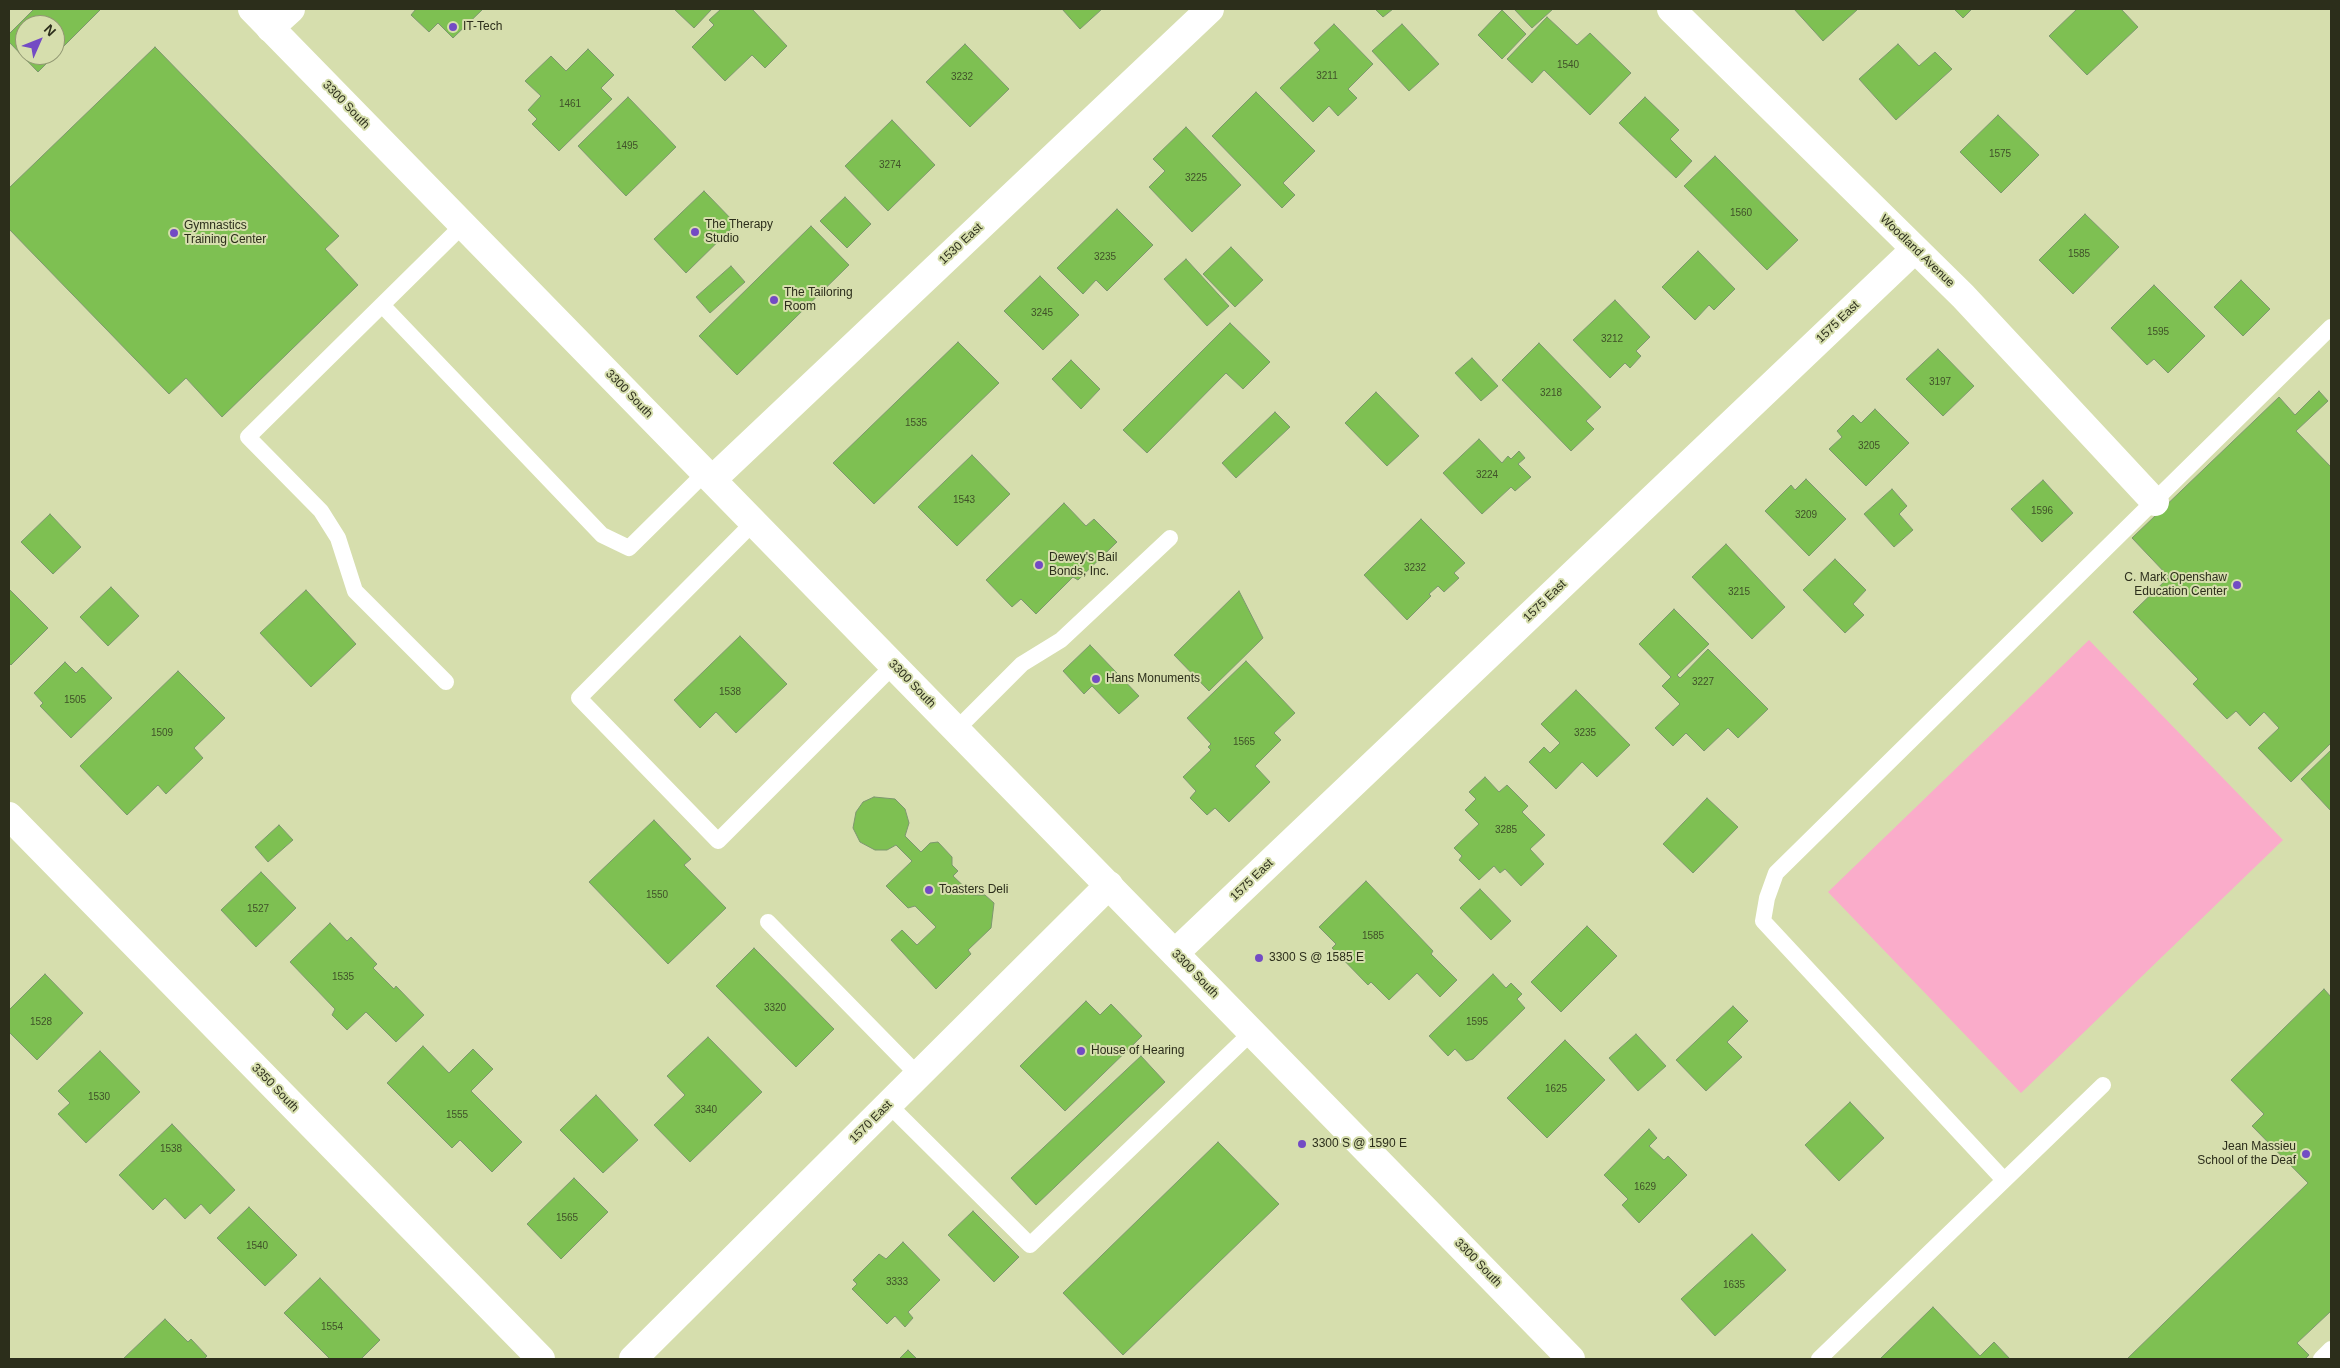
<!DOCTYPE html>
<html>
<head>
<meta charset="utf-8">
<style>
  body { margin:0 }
  #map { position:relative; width:2340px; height:1368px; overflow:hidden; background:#d6dead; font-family:Helvetica,sans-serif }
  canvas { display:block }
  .frame { position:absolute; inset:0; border:10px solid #2c2e1b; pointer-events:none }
  .north { position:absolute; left:15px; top:15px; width:50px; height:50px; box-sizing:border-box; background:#d6dead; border:1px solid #929873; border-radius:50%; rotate:46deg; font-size:14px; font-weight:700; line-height:20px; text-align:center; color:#2c2e1b }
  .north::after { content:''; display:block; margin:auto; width:18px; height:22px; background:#734bc4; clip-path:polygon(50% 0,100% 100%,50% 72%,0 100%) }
</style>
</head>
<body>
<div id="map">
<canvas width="2340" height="1368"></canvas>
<div class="frame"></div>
<div class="north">N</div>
</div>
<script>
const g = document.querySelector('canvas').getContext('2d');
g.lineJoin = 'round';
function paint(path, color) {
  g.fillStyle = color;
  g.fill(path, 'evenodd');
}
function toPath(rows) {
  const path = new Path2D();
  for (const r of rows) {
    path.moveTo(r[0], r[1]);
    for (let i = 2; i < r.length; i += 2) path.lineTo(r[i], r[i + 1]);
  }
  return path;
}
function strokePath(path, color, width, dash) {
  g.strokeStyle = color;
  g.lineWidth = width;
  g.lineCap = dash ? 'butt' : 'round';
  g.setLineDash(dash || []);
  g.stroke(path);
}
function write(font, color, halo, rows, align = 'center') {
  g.font = font + ' Helvetica,sans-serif';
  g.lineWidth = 4;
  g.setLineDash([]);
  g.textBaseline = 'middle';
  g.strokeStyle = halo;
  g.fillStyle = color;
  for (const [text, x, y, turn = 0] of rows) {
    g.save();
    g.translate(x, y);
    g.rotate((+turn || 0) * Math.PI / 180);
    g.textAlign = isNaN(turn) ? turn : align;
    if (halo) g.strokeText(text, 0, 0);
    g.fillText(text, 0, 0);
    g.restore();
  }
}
const green = toPath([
  [2089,640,2283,840,2021,1093,1828,892]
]);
const building = toPath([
  [34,9,101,9,55,55,55,25,25,25,25,55,55,55,38,72,9,42,9,34,34,9],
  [416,9,483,9,453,38,438,23,429,32,411,15,416,9],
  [674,9,712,9,694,28,674,9],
  [721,9,752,9,787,46,765,68,752,55,725,81,692,47,714,25,709,20,721,9],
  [1062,9,1102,9,1080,29,1062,9],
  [1375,9,1393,9,1383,17,1375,9],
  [1514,9,1553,9,1532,28,1514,9],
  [1794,9,1858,9,1823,41,1794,9],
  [1954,9,1972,9,1963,18,1954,9],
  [2077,9,2121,9,2138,27,2087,75,2049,36,2077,9],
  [1502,10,1526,34,1502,59,1478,35,1502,10],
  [1547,17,1577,45,1590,33,1631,73,1590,115,1544,70,1532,83,1507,59,1547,17],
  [1334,24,1373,64,1348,89,1357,98,1338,116,1329,106,1313,122,1280,88,1320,50,1314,43,1334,24],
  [1402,24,1439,64,1409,91,1372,51,1402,24],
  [965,44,1009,89,970,127,926,82,965,44],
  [1898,44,1919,66,1935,52,1952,69,1896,120,1859,79,1898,44],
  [155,47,339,236,325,249,358,285,222,417,186,378,169,394,9,229,9,188,155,47],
  [588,49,614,75,601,88,612,99,559,151,532,124,537,119,528,110,541,96,525,81,551,56,566,71,588,49],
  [1256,92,1315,151,1283,183,1295,195,1282,208,1212,136,1256,92],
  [628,97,676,147,626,196,578,146,628,97],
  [1645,97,1679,130,1670,139,1692,161,1676,178,1619,123,1645,97],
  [1998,115,2039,155,2001,193,1960,152,1998,115],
  [892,120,935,165,888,211,845,166,892,120],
  [1186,127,1241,185,1192,232,1149,187,1165,171,1153,159,1186,127],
  [1715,156,1798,240,1767,270,1684,186,1715,156],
  [704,191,736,224,686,273,654,239,704,191],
  [845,197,871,224,847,248,820,221,845,197],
  [1117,209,1153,245,1107,291,1096,280,1083,294,1057,268,1117,209],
  [2085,214,2119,247,2073,294,2039,260,2085,214],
  [811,226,849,265,737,375,699,336,811,226],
  [1231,247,1263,280,1235,307,1203,274,1231,247],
  [1698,251,1735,289,1714,310,1709,305,1695,320,1662,287,1698,251],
  [1186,259,1229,306,1207,326,1164,279,1186,259],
  [731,266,745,282,710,313,696,297,731,266],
  [1040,276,1079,315,1043,350,1004,311,1040,276],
  [2241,280,2270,309,2243,336,2214,307,2241,280],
  [2154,285,2205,336,2168,373,2154,359,2147,365,2111,328,2154,285],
  [1615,300,1650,337,1636,351,1641,356,1630,368,1625,363,1610,378,1573,340,1615,300],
  [1230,323,1270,362,1243,389,1226,373,1147,453,1123,430,1230,323],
  [958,342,999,383,874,504,833,463,958,342],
  [1539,343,1601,407,1586,421,1594,429,1571,451,1502,380,1539,343],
  [1938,349,1974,386,1943,416,1906,379,1938,349],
  [1472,358,1498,386,1481,401,1455,373,1472,358],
  [1071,360,1100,389,1081,409,1052,379,1071,360],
  [2319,391,2328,401,2296,431,2331,467,2331,743,2291,782,2258,748,2279,728,2264,712,2250,726,2236,711,2227,719,2193,684,2198,679,2133,612,2169,577,2132,538,2279,397,2295,415,2319,391],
  [1376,392,1419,436,1387,466,1345,423,1376,392],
  [1875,409,1909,443,1866,486,1829,449,1842,437,1837,431,1853,415,1861,423,1875,409],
  [1275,412,1290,427,1236,478,1222,463,1275,412],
  [1479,439,1502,463,1508,456,1511,459,1519,451,1525,458,1518,464,1531,477,1515,491,1511,487,1482,514,1443,473,1479,439],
  [972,455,1010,494,957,546,918,507,972,455],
  [1806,479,1846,519,1809,556,1765,511,1791,485,1795,490,1806,479],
  [2043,480,2073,513,2042,542,2011,509,2043,480],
  [1892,489,1907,506,1899,514,1913,530,1894,547,1864,514,1892,489],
  [1064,503,1086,526,1094,519,1117,542,1078,580,1073,577,1036,614,1021,599,1012,607,986,580,1064,503],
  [50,514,81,547,53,574,21,542,50,514],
  [1421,519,1465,563,1454,573,1459,578,1444,592,1438,586,1429,594,1431,596,1407,620,1364,575,1421,519],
  [1726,544,1785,607,1752,639,1692,577,1726,544],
  [1835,559,1866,590,1853,604,1864,615,1845,633,1803,590,1835,559],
  [111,587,139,616,108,646,80,617,111,587],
  [9,589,48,628,11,665,9,663,9,589],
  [306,590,356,644,311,687,260,633,306,590],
  [1239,591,1263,638,1209,691,1174,655,1239,591],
  [1674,609,1709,644,1677,675,1680,678,1708,649,1768,709,1738,738,1728,728,1704,751,1686,733,1673,746,1655,728,1680,704,1662,686,1671,677,1639,644,1674,609],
  [740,636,787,684,736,733,716,712,700,728,674,700,740,636],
  [1090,645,1139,696,1119,714,1092,686,1084,694,1063,671,1090,645],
  [1246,661,1295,713,1274,733,1281,740,1255,766,1270,782,1229,822,1215,808,1207,815,1190,798,1196,791,1183,777,1211,750,1208,747,1211,744,1187,718,1246,661],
  [65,662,76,673,82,667,112,698,71,738,40,706,43,703,34,693,65,662],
  [178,671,225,718,194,748,203,758,166,794,158,785,127,815,80,766,178,671],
  [1576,690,1630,745,1597,777,1582,762,1556,789,1529,762,1544,747,1550,753,1560,743,1541,724,1576,690],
  [2331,750,2331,811,2301,779,2331,750],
  [1485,777,1499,792,1507,785,1528,806,1522,812,1545,835,1530,849,1544,864,1521,886,1505,869,1500,873,1494,866,1479,880,1459,860,1462,856,1454,848,1479,824,1465,810,1476,799,1469,792,1485,777],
  [874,797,895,799,905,809,909,823,905,836,921,852,930,843,938,842,952,857,952,865,958,871,953,876,973,895,985,895,994,903,991,928,968,950,971,954,936,989,891,940,902,930,917,945,936,927,915,906,908,908,886,886,912,861,896,845,887,850,875,850,860,842,853,828,856,812,863,802,874,797],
  [1707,798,1738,827,1693,873,1663,844,1707,798],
  [654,820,691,859,684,865,726,908,668,964,589,882,654,820],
  [279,825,293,840,268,862,255,847,279,825],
  [261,872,296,908,256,947,221,910,261,872],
  [1366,881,1433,951,1431,954,1457,980,1440,997,1417,973,1389,1000,1371,982,1368,985,1332,948,1336,944,1319,927,1366,881],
  [1480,889,1511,921,1491,940,1460,908,1480,889],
  [330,923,347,941,351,937,377,964,373,968,394,989,396,986,424,1015,396,1042,366,1012,347,1030,332,1015,335,1009,290,962,330,923],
  [1587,926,1617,956,1561,1012,1531,982,1587,926],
  [754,948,834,1029,796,1067,716,986,754,948],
  [45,974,83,1013,37,1060,9,1032,9,1010,45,974],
  [1493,974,1506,988,1511,983,1522,994,1517,999,1525,1008,1473,1059,1466,1061,1455,1049,1448,1056,1429,1036,1493,974],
  [2324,989,2331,997,2331,1311,2297,1343,2309,1355,2305,1359,2127,1359,2308,1183,2252,1126,2264,1114,2231,1080,2324,989],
  [1086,1001,1100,1015,1111,1004,1142,1036,1065,1111,1020,1066,1086,1001],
  [1733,1006,1748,1021,1727,1042,1742,1057,1706,1091,1676,1060,1733,1006],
  [1636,1034,1666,1066,1638,1091,1609,1058,1636,1034],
  [708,1037,762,1092,690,1162,654,1125,685,1095,667,1076,708,1037],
  [1565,1040,1605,1080,1547,1138,1507,1098,1565,1040],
  [423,1046,449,1073,473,1049,493,1069,471,1091,522,1142,492,1172,460,1140,452,1148,387,1083,423,1046],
  [100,1051,140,1092,86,1143,58,1114,70,1103,58,1091,100,1051],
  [1141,1056,1165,1082,1036,1205,1011,1178,1141,1056],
  [596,1095,638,1140,603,1173,560,1130,596,1095],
  [1850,1102,1884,1138,1839,1181,1805,1145,1850,1102],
  [172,1124,235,1190,210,1214,201,1204,185,1219,165,1198,153,1210,119,1175,172,1124],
  [1649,1129,1657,1138,1649,1146,1664,1160,1668,1156,1687,1175,1639,1223,1622,1205,1628,1199,1604,1175,1649,1129],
  [1218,1142,1279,1204,1123,1355,1063,1293,1218,1142],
  [574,1178,608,1212,561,1259,527,1224,574,1178],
  [249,1207,297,1255,265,1286,217,1238,249,1207],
  [973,1211,1019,1257,994,1282,948,1235,973,1211],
  [1752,1234,1786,1270,1715,1336,1681,1299,1752,1234],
  [903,1242,940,1280,908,1312,913,1318,905,1327,895,1316,887,1324,852,1289,857,1284,853,1280,879,1254,886,1259,903,1242],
  [320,1278,380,1340,361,1359,330,1359,284,1313,320,1278],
  [1933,1307,1980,1356,1994,1342,2010,1359,1880,1359,1933,1307],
  [165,1319,188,1342,191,1339,207,1356,204,1359,123,1359,165,1319],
  [908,1350,917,1359,899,1359,908,1350]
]);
const service = toPath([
  [383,306,602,535,629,548,706,472],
  [754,522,579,698,718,841,894,665],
  [446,682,355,591,338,538,321,511,248,437,463,225],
  [957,729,1022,664,1061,640,1170,538],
  [768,922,918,1075],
  [889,1105,1030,1245,1252,1032],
  [2004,1180,1763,921,1767,898,1776,873,2331,327],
  [1819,1359,2103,1085],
  [2321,1359,2331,1349]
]);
const minor = toPath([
  [1671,9,1963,296,2155,502],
  [270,28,291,9],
  [713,479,1210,9],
  [9,816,541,1359],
  [1175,953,1915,249],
  [633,1359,1109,885]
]);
const primary = toPath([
  [252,9,1571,1359]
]);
const markers = [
  [453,27,5,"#734bc4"],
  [695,232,5,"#734bc4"],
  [174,233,5,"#734bc4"],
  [774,300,5,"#734bc4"],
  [1039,565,5,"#734bc4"],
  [2237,585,5,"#734bc4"],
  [1096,679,5,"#734bc4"],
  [929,890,5,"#734bc4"],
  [1259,958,5,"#734bc4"],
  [1081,1051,5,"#734bc4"],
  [1302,1144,5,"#734bc4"],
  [2306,1154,5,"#734bc4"]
];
const numberNames = [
  ["1540",1568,65],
  ["3211",1327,76],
  ["3232",962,77],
  ["1461",570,104],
  ["1495",627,146],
  ["1575",2000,154],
  ["3274",890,165],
  ["3225",1196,178],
  ["1560",1741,213],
  ["1585",2079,254],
  ["3235",1105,257],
  ["3245",1042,313],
  ["1595",2158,332],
  ["3212",1612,339],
  ["3197",1940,382],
  ["3218",1551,393],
  ["1535",916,423],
  ["3205",1869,446],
  ["3224",1487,475],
  ["1543",964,500],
  ["1596",2042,511],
  ["3209",1806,515],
  ["3232",1415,568],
  ["3215",1739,592],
  ["3227",1703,682],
  ["1538",730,692],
  ["1505",75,700],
  ["1509",162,733],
  ["3235",1585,733],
  ["1565",1244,742],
  ["3285",1506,830],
  ["1550",657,895],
  ["1527",258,909],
  ["1585",1373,936],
  ["1535",343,977],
  ["3320",775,1008],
  ["1528",41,1022],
  ["1595",1477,1022],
  ["1625",1556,1089],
  ["1530",99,1097],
  ["3340",706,1110],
  ["1555",457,1115],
  ["1538",171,1149],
  ["1629",1645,1187],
  ["1565",567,1218],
  ["1540",257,1246],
  ["3333",897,1282],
  ["1635",1734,1285],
  ["1554",332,1327]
];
const poiNames = [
  ["IT-Tech",463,27],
  ["The Therapy",705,225],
  ["Studio",705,239],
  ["Gymnastics",184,226],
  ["Training Center",184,240],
  ["The Tailoring",784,293],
  ["Room",784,307],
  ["Dewey's Bail",1049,558],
  ["Bonds, Inc.",1049,572],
  ["C. Mark Openshaw",2227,578,"right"],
  ["Education Center",2227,592,"right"],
  ["Hans Monuments",1106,679],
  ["Toasters Deli",939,890],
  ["3300 S @ 1585 E",1269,958],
  ["House of Hearing",1091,1051],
  ["3300 S @ 1590 E",1312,1144],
  ["Jean Massieu",2296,1147,"right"],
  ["School of the Deaf",2296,1161,"right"]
];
const streetNames = [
  ["3300 South",346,105,46],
  ["1530 East",961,244,-43],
  ["Woodland Avenue",1917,251,44],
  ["1575 East",1838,322,-44],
  ["3300 South",629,394,46],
  ["1575 East",1545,601,-44],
  ["3300 South",912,684,46],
  ["1575 East",1252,880,-44],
  ["3300 South",1195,974,46],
  ["3350 South",275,1088,46],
  ["1570 East",871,1122,-45],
  ["3300 South",1478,1263,46]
];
paint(green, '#faacca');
paint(building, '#7ec052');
strokePath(building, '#7d976f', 1);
strokePath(service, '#fff', 16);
strokePath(minor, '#fff', 28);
strokePath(primary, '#fff', 28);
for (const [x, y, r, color] of markers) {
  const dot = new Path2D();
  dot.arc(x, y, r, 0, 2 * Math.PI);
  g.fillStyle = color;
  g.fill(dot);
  strokePath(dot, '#d6dead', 2);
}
write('10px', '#405229', null, numberNames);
write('12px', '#2c2e1b', '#d6dead', poiNames, 'left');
write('12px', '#2c2e1b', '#d6dead', streetNames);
</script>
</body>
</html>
